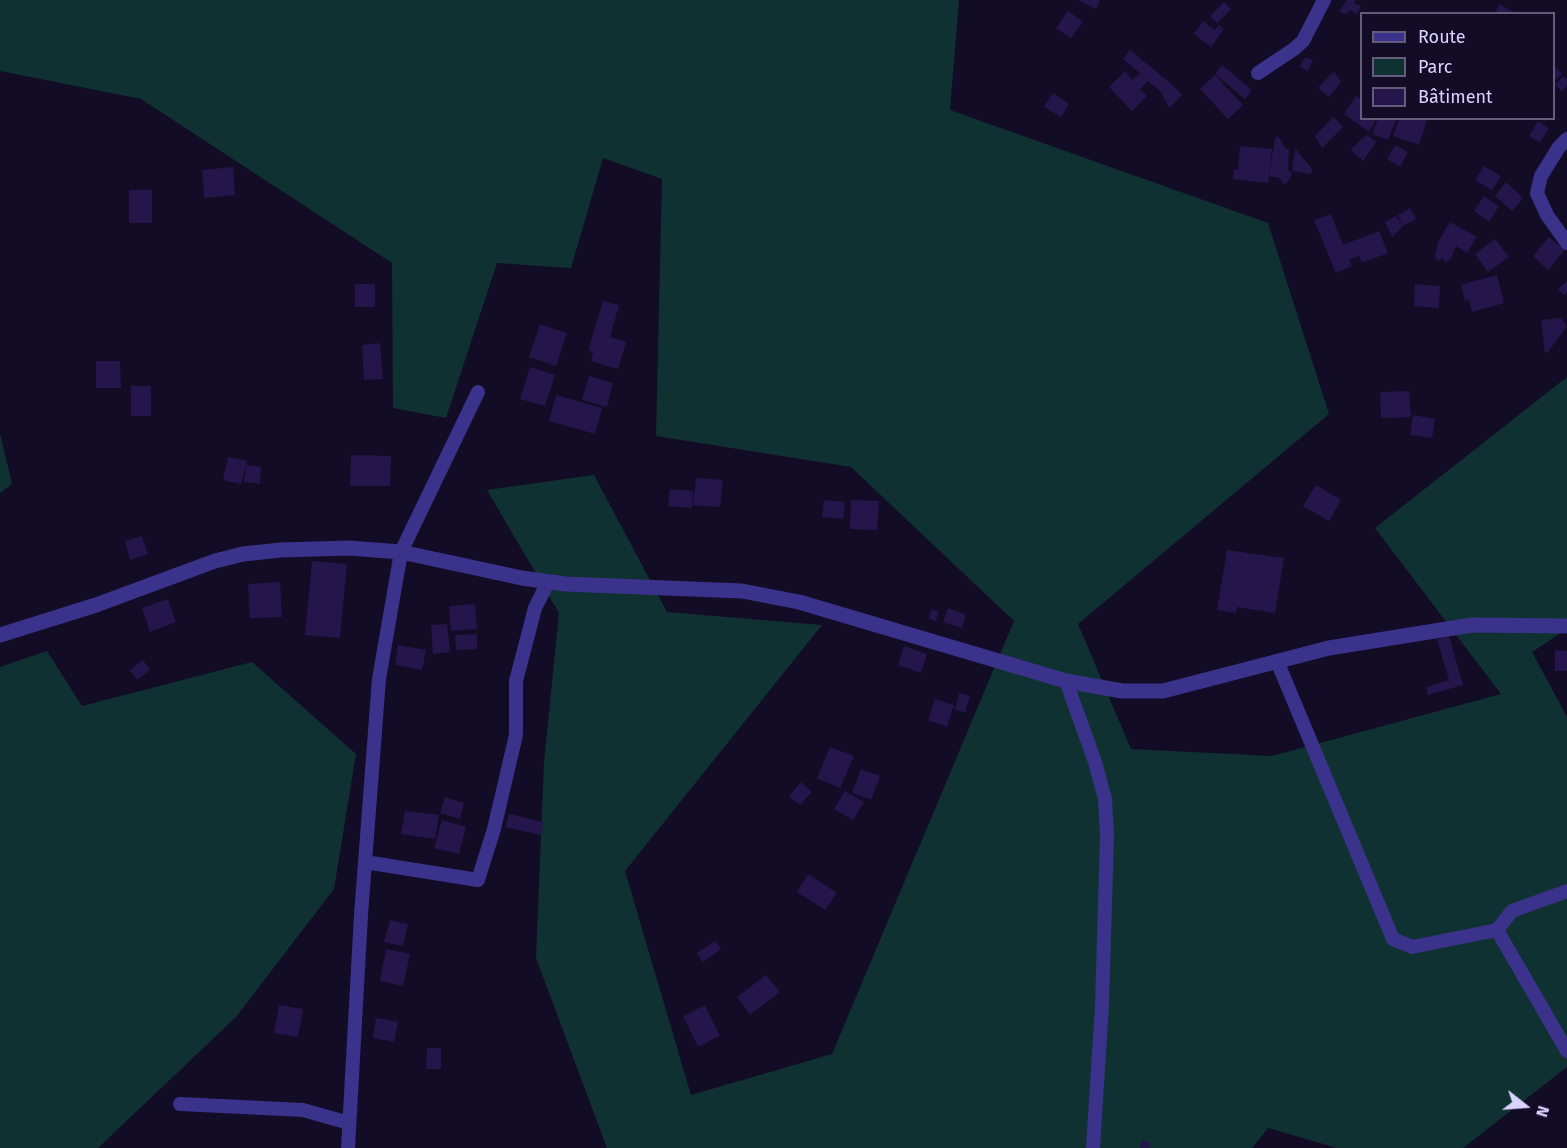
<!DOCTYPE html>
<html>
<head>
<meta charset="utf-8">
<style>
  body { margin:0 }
  #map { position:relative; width:1567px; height:1148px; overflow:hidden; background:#130c27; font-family:"Fira Sans",sans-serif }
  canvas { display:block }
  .legend { position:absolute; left:1360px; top:12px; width:195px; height:108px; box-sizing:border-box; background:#130c27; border:2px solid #635c7d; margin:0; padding:8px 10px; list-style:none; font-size:18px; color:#dad3ff }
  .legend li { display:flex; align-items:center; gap:12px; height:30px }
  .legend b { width:30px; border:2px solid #635c7d }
  .north { position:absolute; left:1495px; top:1076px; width:60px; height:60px; -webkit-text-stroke:4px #130c27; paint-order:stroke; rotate:107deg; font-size:16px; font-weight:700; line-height:24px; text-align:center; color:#dad3ff }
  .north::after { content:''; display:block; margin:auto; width:21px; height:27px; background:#dad3ff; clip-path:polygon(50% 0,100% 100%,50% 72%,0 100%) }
</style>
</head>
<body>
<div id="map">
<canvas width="1567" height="1148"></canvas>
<ul class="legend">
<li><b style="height:8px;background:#3b328b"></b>Route</li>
<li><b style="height:16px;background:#0f3132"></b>Parc</li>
<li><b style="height:16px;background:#24164a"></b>Bâtiment</li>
</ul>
<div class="north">N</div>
</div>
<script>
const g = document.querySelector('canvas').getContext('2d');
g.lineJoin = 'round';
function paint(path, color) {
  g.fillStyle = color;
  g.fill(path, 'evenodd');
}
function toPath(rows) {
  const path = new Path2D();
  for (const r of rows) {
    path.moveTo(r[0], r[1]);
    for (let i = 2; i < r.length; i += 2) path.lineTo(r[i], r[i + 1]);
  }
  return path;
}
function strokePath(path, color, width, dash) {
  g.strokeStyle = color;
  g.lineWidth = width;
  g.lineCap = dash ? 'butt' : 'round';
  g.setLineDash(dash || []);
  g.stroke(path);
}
const green = toPath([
  [0,0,959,0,950,110,1268,223,1329,414,1078,624,1131,749,1272,756,1501,694,1375,528,1567,377,1567,629,1532,652,1567,717,1567,1067,1463,1148,1337,1148,1268,1128,1252,1148,607,1148,536,958,544,763,559,613,487,490,594,475,667,612,822,625,625,871,691,1095,832,1054,1014,621,851,467,656,436,662,179,603,158,571,268,497,263,446,418,393,408,392,263,141,99,0,71],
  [0,433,12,484,0,493],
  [47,651,82,706,252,662,356,754,334,889,236,1017,98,1148,0,1148,0,667]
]);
const building = toPath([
  [1078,0,1100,0,1096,9],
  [1347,0,1356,0,1354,3,1361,6,1357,14,1350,10,1346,15,1339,11],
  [1224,2,1231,9,1217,23,1210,16],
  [1499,4,1518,14,1495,14],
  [1068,11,1083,22,1071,38,1056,28],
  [1203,21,1215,30,1219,25,1224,29,1211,47,1194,34],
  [1130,50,1169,82,1182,95,1169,108,1160,91,1148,81,1140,89,1147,96,1132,111,1109,87,1125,71,1132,80,1140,73,1123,59],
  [1305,57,1313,60,1308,71,1300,67],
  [1222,65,1252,90,1245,99,1215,74],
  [1554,65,1562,74,1554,81],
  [1334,71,1341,82,1329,97,1318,88],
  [1215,75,1243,105,1228,119,1200,89],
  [1563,76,1567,79,1567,86,1562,91,1555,85],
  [1053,93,1069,104,1061,117,1044,107],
  [1356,96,1362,100,1362,118,1377,118,1369,132,1344,114],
  [1333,117,1343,127,1322,148,1315,136],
  [1378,118,1397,118,1388,140,1372,134],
  [1400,118,1411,118,1419,121,1421,119,1427,121,1419,145,1393,136],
  [1538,121,1549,128,1540,142,1529,136],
  [1367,135,1376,142,1363,161,1351,150,1360,140],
  [1278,136,1286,149,1289,149,1288,170,1292,173,1287,183,1283,184,1280,178,1269,176,1275,138],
  [1395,145,1408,152,1400,167,1387,159],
  [1240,146,1272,149,1268,183,1233,179,1234,169,1238,170],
  [1295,148,1312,169,1311,174,1292,171],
  [1484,166,1501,176,1492,190,1475,180],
  [233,167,235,195,204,198,202,170],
  [1506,182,1523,198,1512,211,1495,196],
  [129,190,152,190,152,223,129,223],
  [1484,196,1499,206,1489,222,1474,211],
  [1410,208,1416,219,1403,226,1392,237,1385,222,1396,216,1403,226,1398,215],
  [1331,214,1343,245,1379,231,1388,253,1362,263,1359,256,1349,260,1352,266,1336,273,1314,220],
  [1450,222,1477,237,1467,253,1456,246,1451,259,1445,262,1443,258,1438,261,1435,257,1438,242],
  [1549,237,1565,250,1548,270,1533,256],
  [1495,239,1509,257,1488,272,1475,254],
  [1497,275,1504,303,1472,312,1469,300,1465,301,1461,285],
  [1567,281,1567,292,1564,295,1558,289],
  [355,284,375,284,375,307,355,307],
  [1415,284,1440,286,1439,308,1414,306],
  [603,301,619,305,610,337,626,342,618,369,591,361,593,352,588,351],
  [1561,318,1567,326,1548,352,1545,353,1541,320],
  [540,324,567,333,556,366,529,357],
  [380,343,383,379,364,380,362,345],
  [96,361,120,361,121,388,96,388],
  [530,367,555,375,545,406,520,399],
  [589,376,613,383,607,407,582,400],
  [131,386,151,386,151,416,131,416],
  [1409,391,1411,417,1381,418,1380,392],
  [556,395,602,408,595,434,549,421],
  [1413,415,1435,419,1432,438,1410,435],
  [351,455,391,456,390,486,350,486],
  [228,457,247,461,241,484,223,480],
  [246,465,261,467,260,484,244,482],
  [696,478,723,480,720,507,693,505],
  [1316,485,1341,500,1329,521,1303,506],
  [670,489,693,491,692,508,668,506],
  [824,500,845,502,843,519,822,517],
  [851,500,879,501,877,530,850,529],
  [142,536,148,554,130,560,125,541],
  [1227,550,1284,558,1275,613,1237,607,1236,613,1217,610],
  [312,561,347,564,340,638,305,635],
  [280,582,282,617,250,618,248,584],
  [168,599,176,622,150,632,142,608],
  [475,604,477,629,451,631,449,606],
  [948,608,966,615,962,628,943,622],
  [932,609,939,612,936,621,929,618],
  [447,624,450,652,433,654,431,625],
  [477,634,477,649,456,650,455,635],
  [1449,636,1463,685,1428,695,1426,687,1449,680,1437,639],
  [398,645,426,650,422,670,395,665],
  [904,646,927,654,921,673,898,665],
  [1555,650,1567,651,1567,671,1555,671],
  [143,660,150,670,137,680,130,670],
  [959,693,970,696,965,712,955,710],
  [935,699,954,705,947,727,928,720],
  [830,747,854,756,840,788,817,778],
  [861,769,880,776,871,800,852,793],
  [801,782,812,792,800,805,789,796],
  [845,791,864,802,853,820,834,809],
  [445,797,464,803,460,819,440,813],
  [405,811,439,815,435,839,401,834],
  [509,814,544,822,541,835,505,827],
  [442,820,466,827,459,854,434,848],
  [808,874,837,893,825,910,797,892],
  [390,920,408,924,403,946,384,942],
  [715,941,721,949,703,962,697,953],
  [386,949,410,954,403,986,380,981],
  [766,975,780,992,750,1015,737,997],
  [279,1005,303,1009,298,1037,274,1033],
  [705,1005,720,1036,698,1047,683,1016],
  [376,1018,398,1022,394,1042,373,1038],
  [427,1048,441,1048,441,1069,426,1069],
  [1142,1140,1151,1143,1149,1148,1140,1148]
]);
const minor = toPath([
  [1258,73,1294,49,1303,41,1324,0],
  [1567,139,1559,147,1541,176,1537,193,1547,215,1567,243],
  [1277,661,1393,939,1412,947,1497,930,1567,1051],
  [1066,681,1095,762,1105,799,1107,836,1102,1005,1093,1148],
  [365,862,478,880,494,829,516,735,516,681,535,608,548,582],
  [1497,930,1512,911,1567,891],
  [180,1104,303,1110,349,1123],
  [348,1148,361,915,379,679,401,552,478,392]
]);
const tertiary = toPath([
  [0,635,96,605,215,561,243,554,281,550,349,548,401,552,522,578,565,584,742,591,799,602,1066,681,1122,691,1163,691,1329,648,1472,625,1567,626]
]);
paint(green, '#0f3132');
paint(building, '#24164a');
strokePath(minor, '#3b328b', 14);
strokePath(tertiary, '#3b328b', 15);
</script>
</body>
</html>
